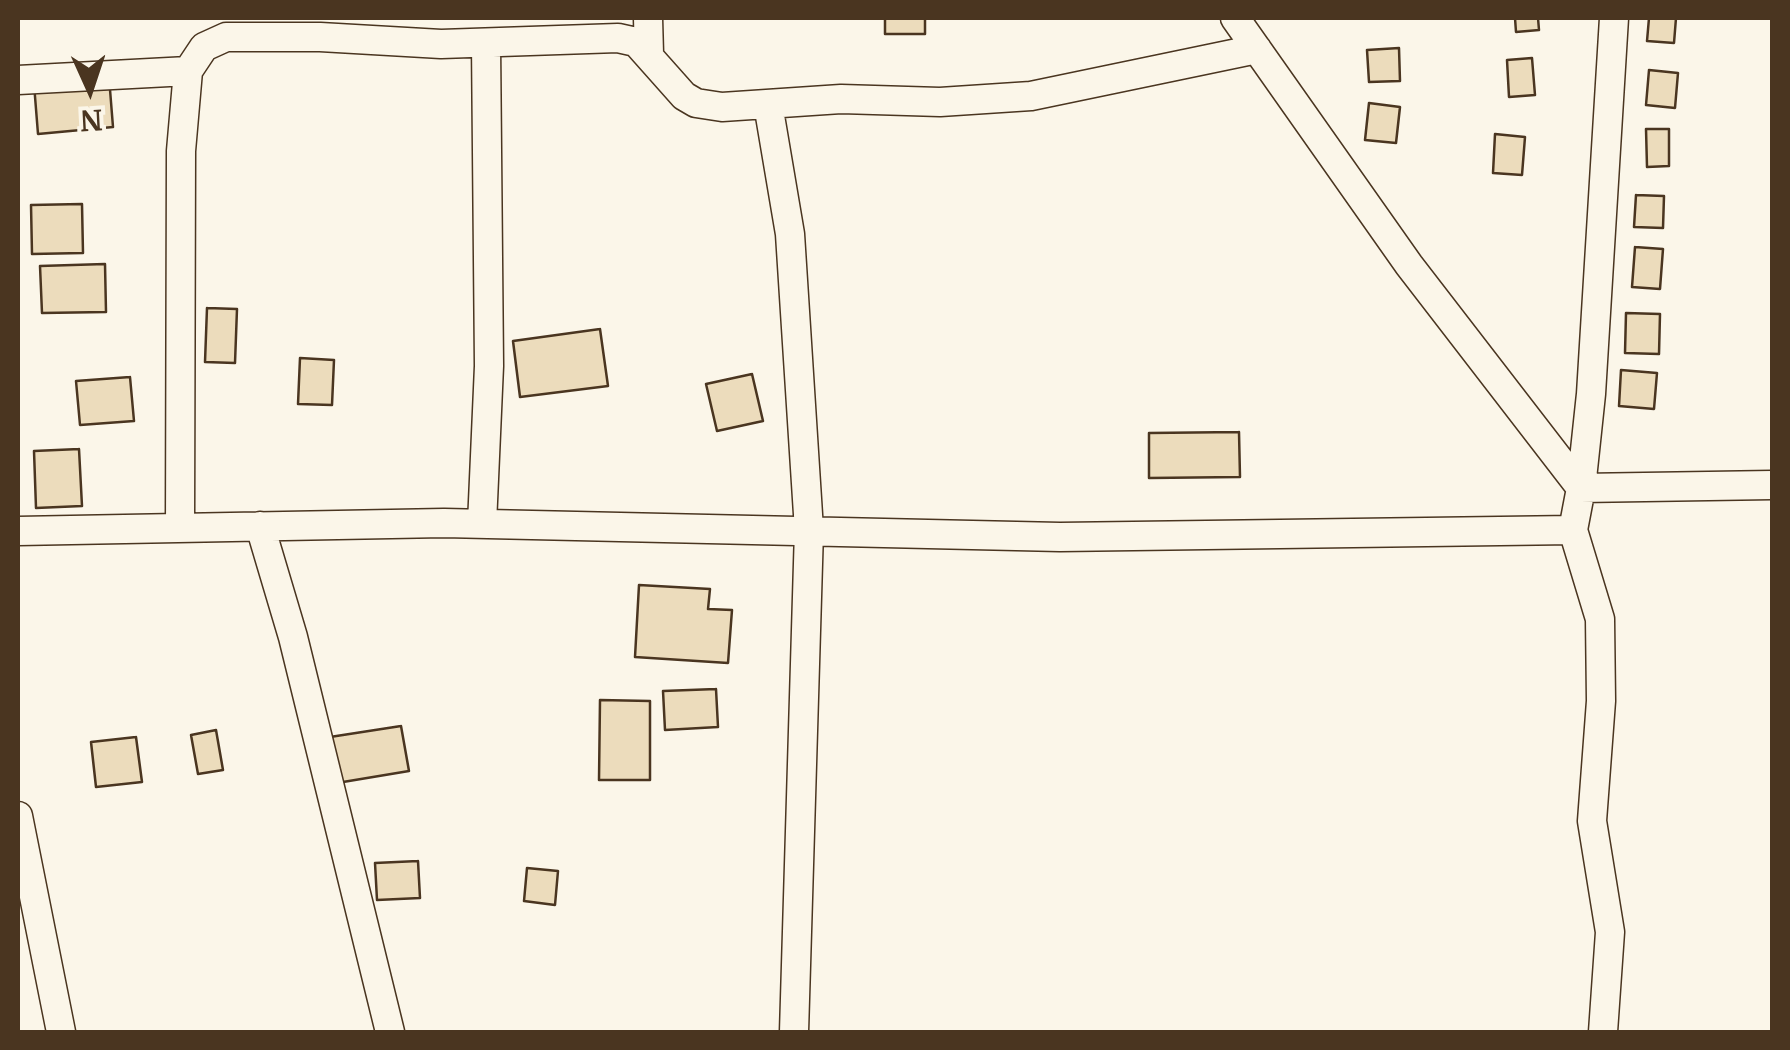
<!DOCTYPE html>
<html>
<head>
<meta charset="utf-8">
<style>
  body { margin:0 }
  #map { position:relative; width:1790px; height:1050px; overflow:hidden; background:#fbf6e9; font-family:Merriweather,serif }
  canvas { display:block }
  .frame { position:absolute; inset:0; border:20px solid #4a3520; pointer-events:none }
  .north { position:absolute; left:40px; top:40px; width:100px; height:100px; -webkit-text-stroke:8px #fbf6e9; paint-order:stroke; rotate:177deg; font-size:28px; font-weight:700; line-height:40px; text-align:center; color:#4a3520 }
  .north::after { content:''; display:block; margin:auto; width:35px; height:45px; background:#4a3520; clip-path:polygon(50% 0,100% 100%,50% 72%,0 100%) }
</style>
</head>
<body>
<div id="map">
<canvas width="1790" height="1050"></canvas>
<div class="frame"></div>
<div class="north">N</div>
</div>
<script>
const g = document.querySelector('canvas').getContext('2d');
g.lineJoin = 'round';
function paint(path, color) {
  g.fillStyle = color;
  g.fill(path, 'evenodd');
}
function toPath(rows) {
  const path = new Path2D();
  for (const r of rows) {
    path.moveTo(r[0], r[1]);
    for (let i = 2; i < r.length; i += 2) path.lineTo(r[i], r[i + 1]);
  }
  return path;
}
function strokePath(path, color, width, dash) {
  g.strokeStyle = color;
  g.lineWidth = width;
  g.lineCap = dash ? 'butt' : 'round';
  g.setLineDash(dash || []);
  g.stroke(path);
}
const building = toPath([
  [885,18,925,18,925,34,885,34,885,18],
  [1515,18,1538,18,1539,30,1516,32,1515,18],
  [1649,18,1676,18,1674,43,1647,41,1649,18],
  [1399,48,1400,81,1369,82,1367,50,1399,48],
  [1532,58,1535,95,1509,97,1507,60,1532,58],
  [1649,70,1678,73,1675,108,1646,105,1649,70],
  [109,77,113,127,38,134,34,84,109,77],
  [1369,103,1400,107,1396,143,1365,140,1369,103],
  [1646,129,1669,129,1669,166,1647,167,1646,129],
  [1495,134,1525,137,1522,175,1493,173,1495,134],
  [1636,195,1664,196,1663,228,1634,227,1636,195],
  [82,204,83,253,32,254,31,205,82,204],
  [1635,247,1663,249,1660,289,1632,287,1635,247],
  [105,264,106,312,42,313,40,266,105,264],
  [207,308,237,309,235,363,205,362,207,308],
  [1626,313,1660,314,1659,354,1625,353,1626,313],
  [600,329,608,386,520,397,513,341,600,329],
  [300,358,334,360,332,405,298,404,300,358],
  [1621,370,1657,373,1654,409,1619,406,1621,370],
  [752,374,763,421,717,431,706,384,752,374],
  [130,377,134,421,80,425,76,381,130,377],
  [1239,432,1240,477,1149,478,1149,433,1239,432],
  [79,449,82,506,36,508,34,451,79,449],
  [639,585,710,589,708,609,732,610,728,663,635,657,639,585],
  [716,689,718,727,665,730,663,691,716,689],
  [600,700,650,701,650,780,599,780,600,700],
  [401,726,409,771,337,783,330,737,401,726],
  [216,730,223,770,198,774,191,735,216,730],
  [136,737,142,782,96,787,91,742,136,737],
  [418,861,420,898,377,900,375,863,418,861],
  [527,868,558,871,555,905,524,901,527,868]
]);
const minor = toPath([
  [648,18,649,54],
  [1235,18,1409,265,1581,488,1772,485],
  [18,80,188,71],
  [768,104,790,234,809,530,794,1032],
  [482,524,489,366,486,43],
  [260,526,293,637,390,1032],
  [180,527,181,151,188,71,204,47,226,37,320,37,441,44,618,38,636,42,684,96,696,103,722,107,841,99,940,102,1031,96,1257,49],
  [1573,530,1600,619,1601,701,1592,821,1610,932,1603,1032],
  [18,531,444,523,1060,537,1573,530,1581,488,1591,394,1614,18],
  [18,816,61,1032]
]);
paint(building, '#ecdcbc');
strokePath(building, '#4a3520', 2.5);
strokePath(minor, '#4a3520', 31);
strokePath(minor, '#fbf6e9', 28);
</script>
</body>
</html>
